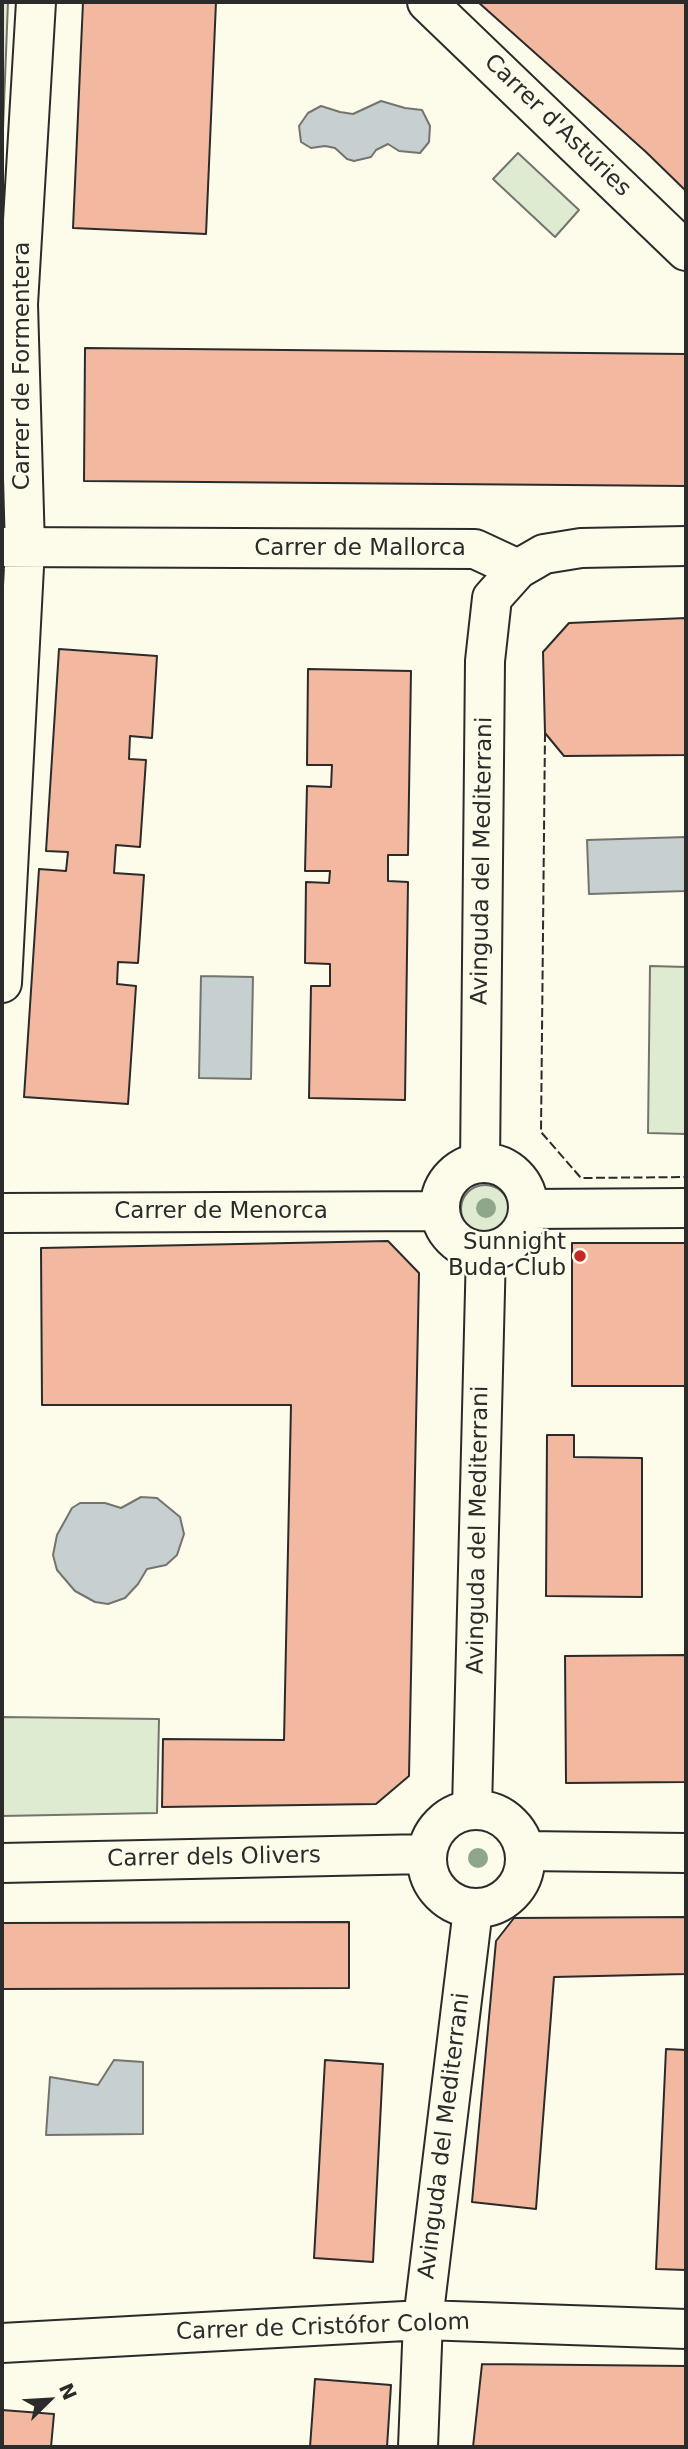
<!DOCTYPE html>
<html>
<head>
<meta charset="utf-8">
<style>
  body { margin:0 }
  #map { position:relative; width:688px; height:2449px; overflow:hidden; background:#fdfbea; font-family:"DejaVu Sans",sans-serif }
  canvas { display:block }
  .frame { position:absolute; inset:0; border:4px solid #2b2b2b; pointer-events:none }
  .north { position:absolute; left:14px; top:2365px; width:70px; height:70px; -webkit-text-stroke:5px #fdfbea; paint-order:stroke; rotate:66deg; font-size:19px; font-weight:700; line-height:28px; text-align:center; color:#2b2b2b }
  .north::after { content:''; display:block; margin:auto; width:24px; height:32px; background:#2b2b2b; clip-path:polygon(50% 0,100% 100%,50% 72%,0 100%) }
</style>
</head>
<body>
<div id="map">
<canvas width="688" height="2449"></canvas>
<div class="frame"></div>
<div class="north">N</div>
</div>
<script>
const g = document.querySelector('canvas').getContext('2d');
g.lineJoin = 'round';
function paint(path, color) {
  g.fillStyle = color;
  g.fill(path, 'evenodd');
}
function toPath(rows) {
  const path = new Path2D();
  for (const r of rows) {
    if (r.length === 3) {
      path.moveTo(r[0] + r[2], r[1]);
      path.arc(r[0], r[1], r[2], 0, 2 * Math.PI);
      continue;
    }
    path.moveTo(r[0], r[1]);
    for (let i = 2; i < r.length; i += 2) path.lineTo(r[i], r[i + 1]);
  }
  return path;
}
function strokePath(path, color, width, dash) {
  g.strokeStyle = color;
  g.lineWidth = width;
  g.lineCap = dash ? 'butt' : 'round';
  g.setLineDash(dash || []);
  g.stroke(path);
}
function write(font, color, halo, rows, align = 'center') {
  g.font = font + ' "DejaVu Sans",sans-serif';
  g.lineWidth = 5;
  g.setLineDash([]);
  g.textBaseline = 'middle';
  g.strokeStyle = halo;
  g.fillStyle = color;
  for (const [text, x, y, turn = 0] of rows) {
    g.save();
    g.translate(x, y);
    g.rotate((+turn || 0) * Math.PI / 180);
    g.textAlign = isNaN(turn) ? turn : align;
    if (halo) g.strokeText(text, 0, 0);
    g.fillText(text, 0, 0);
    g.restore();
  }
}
const green = toPath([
  [2,2,8,2,2,155,2,2],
  [518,153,579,210,555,237,493,179,518,153],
  [650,966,686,967,686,1134,648,1133,650,966],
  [485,1209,24],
  [2,1717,159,1719,157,1813,2,1816,2,1717]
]);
const water = toPath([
  [381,101,405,108,422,110,430,126,429,142,420,153,399,151,388,144,376,150,371,157,354,161,347,159,335,148,325,146,311,148,301,142,299,126,308,113,321,106,340,112,353,114,381,101],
  [686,837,686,891,589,894,587,840,686,837],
  [201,976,253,977,251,1079,199,1078,201,976],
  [141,1497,157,1498,180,1517,184,1534,177,1555,166,1565,147,1569,138,1584,125,1598,108,1604,95,1602,75,1591,57,1570,53,1555,57,1535,72,1508,80,1503,105,1503,121,1508,141,1497],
  [114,2060,143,2062,143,2134,46,2135,50,2077,98,2085,114,2060]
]);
const building = toPath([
  [83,2,216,2,206,234,73,228,83,2],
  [478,2,686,2,686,191,646,152,478,2],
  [85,348,686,354,686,486,84,481,85,348],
  [686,618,686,755,564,756,545,733,543,652,569,623,686,618],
  [59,649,157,656,152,738,130,736,129,759,146,760,140,847,116,845,114,873,144,875,138,963,118,962,117,984,136,986,128,1104,24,1097,39,869,66,871,68,852,46,851,59,649],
  [308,669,411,671,408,855,388,855,388,881,408,882,405,1100,309,1098,311,986,330,986,330,964,305,963,306,882,329,883,330,871,305,871,307,786,331,787,332,765,307,765,308,669],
  [388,1241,419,1273,409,1776,376,1804,162,1807,163,1739,284,1740,291,1405,42,1405,41,1248,388,1241],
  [572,1243,686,1243,686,1386,572,1386,572,1243],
  [547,1435,574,1435,574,1457,642,1458,642,1597,546,1596,547,1435],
  [686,1655,686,1782,566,1783,565,1656,686,1655],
  [686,1917,686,1974,554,1977,536,2209,472,2202,496,1941,514,1918,686,1917],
  [349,1922,349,1988,2,1989,2,1923,349,1922],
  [666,2049,686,2050,686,2270,656,2269,666,2049],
  [325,2060,383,2064,373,2262,314,2258,325,2060],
  [482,2364,686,2366,686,2447,473,2447,482,2364],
  [315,2379,391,2385,387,2447,310,2447,315,2379],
  [2,2410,54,2414,51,2447,2,2447,2,2410]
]);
const minor = toPath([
  [427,2,686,251],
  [2,547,475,549,518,569],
  [2,983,25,548,18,304,36,2],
  [480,1163,485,661,492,598,518,569,544,554,581,548,686,546],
  [484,1207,44],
  [528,1209,686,1208],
  [2,1213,440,1211],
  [472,1809,486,1251],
  [476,1859,49],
  [525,1851,686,1853],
  [2,1863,426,1854],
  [2,2343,423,2320,686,2329],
  [418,2447,423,2320,473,1909]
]);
const fence = toPath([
  [545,733,541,1132,581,1178,686,1177]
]);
const trees = [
  [486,1208],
  [478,1858]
];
const markers = [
  [580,1256,7,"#c62828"]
];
const streetNames = [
  ["Carrer d'Astúries",557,126,44],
  ["Carrer de Formentera",23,366,-90],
  ["Carrer de Mallorca",360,549],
  ["Avinguda del Mediterrani",483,861,-89],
  ["Carrer de Menorca",221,1212],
  ["Avinguda del Mediterrani",479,1530,-89],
  ["Carrer dels Olivers",214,1858,-1],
  ["Avinguda del Mediterrani",445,2136,-83],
  ["Carrer de Cristófor Colom",323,2328,-2]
];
const poiNames = [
  ["Sunnight",566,1243],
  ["Buda Club",566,1269]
];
paint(green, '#deebd1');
strokePath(green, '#74746e', 2);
paint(water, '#c7d0d0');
strokePath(water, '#74746e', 2);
paint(building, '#f2b8a0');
strokePath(building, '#2b2b2b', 2);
strokePath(minor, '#2b2b2b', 42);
strokePath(minor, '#fdfbea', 38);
strokePath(fence, '#2b2b2b', 2, [9, 3.5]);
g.fillStyle = '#8ea78a';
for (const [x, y] of trees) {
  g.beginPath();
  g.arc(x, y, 10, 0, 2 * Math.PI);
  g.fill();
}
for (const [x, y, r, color] of markers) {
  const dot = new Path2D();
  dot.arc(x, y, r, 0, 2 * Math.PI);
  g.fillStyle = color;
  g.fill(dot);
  strokePath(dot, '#fdfbea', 2.5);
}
write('23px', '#2b2b2b', '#fdfbea', streetNames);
write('23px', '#2b2b2b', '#fdfbea', poiNames, 'right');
</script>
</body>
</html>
